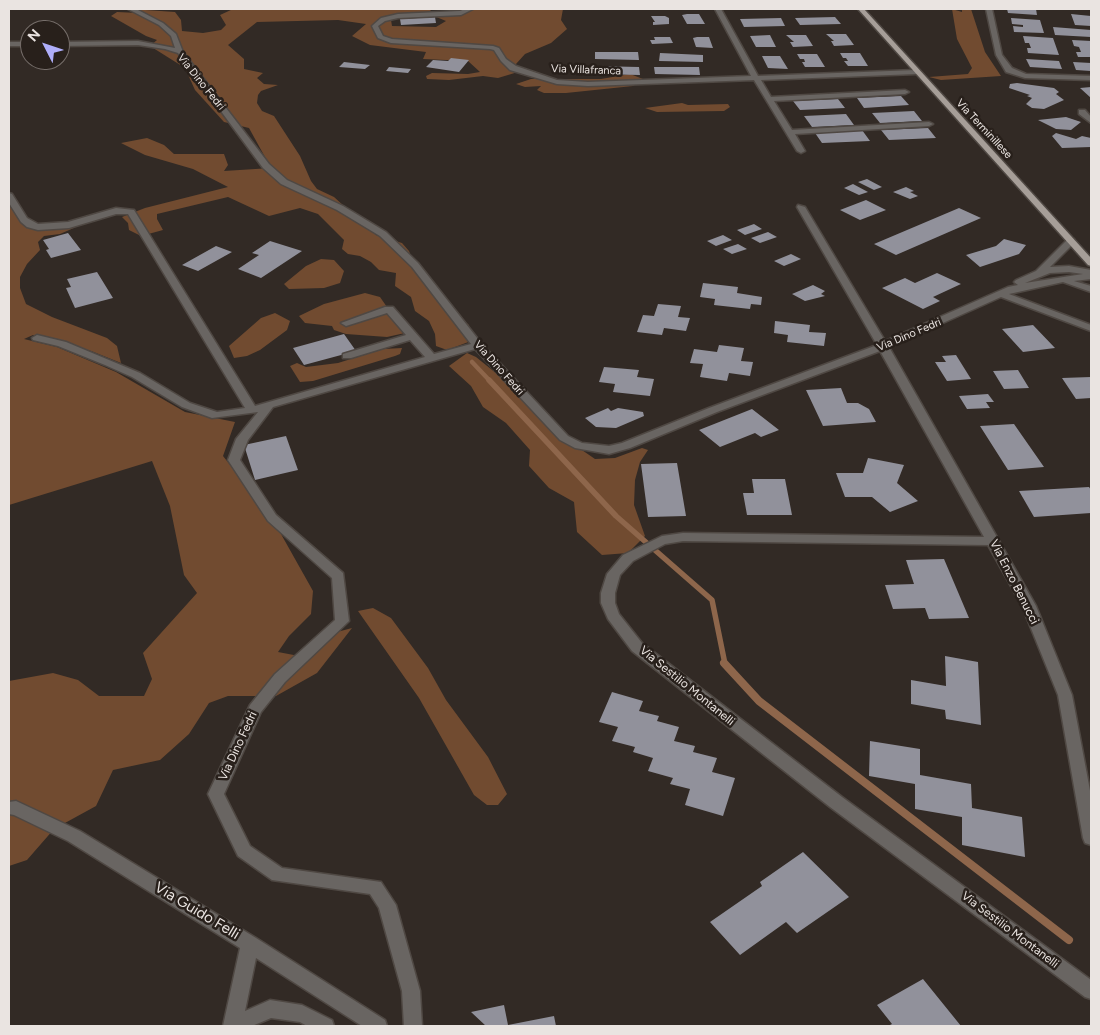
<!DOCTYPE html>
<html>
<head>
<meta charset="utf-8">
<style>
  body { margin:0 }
  #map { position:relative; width:1100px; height:1035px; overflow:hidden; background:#322a25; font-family:Figtree,sans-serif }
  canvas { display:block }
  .frame { position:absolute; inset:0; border:10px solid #eae4e1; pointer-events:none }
  .north { position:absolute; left:20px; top:20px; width:50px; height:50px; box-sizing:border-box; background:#28201b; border:1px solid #766e6a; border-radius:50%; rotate:311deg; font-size:14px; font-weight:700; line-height:20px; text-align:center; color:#eae4e1 }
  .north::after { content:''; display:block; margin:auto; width:18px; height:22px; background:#afaefa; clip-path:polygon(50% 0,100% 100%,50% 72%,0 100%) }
</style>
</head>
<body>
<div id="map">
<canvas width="1100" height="1035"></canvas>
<div class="frame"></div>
<div class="north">N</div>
</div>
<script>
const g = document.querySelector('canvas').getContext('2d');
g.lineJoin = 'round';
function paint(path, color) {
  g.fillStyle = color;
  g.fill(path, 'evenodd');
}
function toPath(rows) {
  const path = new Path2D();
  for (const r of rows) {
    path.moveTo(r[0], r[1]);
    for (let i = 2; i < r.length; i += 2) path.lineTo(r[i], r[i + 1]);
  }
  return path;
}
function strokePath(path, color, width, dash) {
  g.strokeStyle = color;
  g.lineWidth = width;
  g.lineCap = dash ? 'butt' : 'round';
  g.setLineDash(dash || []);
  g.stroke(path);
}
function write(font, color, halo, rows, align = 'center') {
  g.font = font + ' Figtree,sans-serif';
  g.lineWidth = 5;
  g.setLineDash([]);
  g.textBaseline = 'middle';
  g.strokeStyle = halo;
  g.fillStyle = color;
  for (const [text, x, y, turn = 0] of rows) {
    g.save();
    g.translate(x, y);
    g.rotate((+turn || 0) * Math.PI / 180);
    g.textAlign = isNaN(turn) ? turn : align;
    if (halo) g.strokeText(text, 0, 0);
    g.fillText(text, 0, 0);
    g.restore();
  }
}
const forest = toPath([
  [131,9,175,12,181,20,182,31,203,33,221,30,226,25,220,15,233,9,432,9,429,12,391,20,392,26,436,27,446,21,434,16,460,9,563,9,561,20,567,29,551,43,525,54,516,64,518,72,498,78,483,76,449,80,427,79,426,76,432,73,468,74,480,72,468,61,423,59,426,52,370,45,352,36,366,24,338,20,257,22,228,45,244,59,244,69,263,73,257,78,264,84,278,85,261,91,258,95,257,103,262,111,274,116,300,156,311,181,317,189,334,197,376,235,402,243,409,251,415,267,434,296,469,325,471,341,447,350,436,346,435,334,429,321,415,311,411,297,395,286,396,273,379,270,371,262,360,256,348,254,342,249,344,240,318,214,300,208,269,216,228,197,157,214,157,219,163,230,141,236,129,230,128,223,122,217,145,208,228,187,193,169,145,155,121,143,147,138,164,145,174,154,224,154,228,165,224,171,271,168,249,128,224,122,195,90,185,68,150,46,157,40,146,36,111,16,117,12,138,13],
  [952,9,962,12,962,9,971,9,985,52,1001,76,941,80,929,77,968,74,972,68,957,39],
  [630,74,643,79,633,86,566,93,544,93,537,90,541,86,525,87,516,84,531,79,601,79],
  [682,103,688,105,728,104,730,107,724,111,657,112,645,108],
  [9,204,24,225,36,229,76,227,60,234,44,236,38,242,40,250,27,264,20,277,20,288,26,304,52,317,107,338,117,346,121,363,91,351,33,335,24,339,57,347,116,372,185,412,235,422,223,456,272,518,313,591,311,614,289,636,278,652,299,656,322,636,352,628,317,673,276,696,228,696,209,703,189,734,160,760,113,770,96,806,54,829,27,860,9,866,9,681,53,673,78,680,99,696,144,696,152,679,143,653,197,593,184,575,170,506,152,461,9,505],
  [321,259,334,260,344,271,340,283,324,288,289,289,284,284,306,266],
  [365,293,380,297,405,333,387,337,346,334,334,330,332,326,305,323,299,316,324,304],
  [275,313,290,321,287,330,260,350,247,356,234,358,229,346,261,318],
  [402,348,400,354,395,356,313,381,300,382,290,366,297,363,306,367,338,363,383,349],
  [467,353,476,357,523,395,563,437,595,459,615,458,642,448,648,450,640,462,635,480,634,505,645,536,628,553,602,555,577,532,574,502,549,488,529,466,530,450,506,423,483,407,471,386,449,366],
  [373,608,391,618,428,668,446,700,488,757,507,794,498,805,487,805,474,795,419,698,358,611]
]);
const streamFar2 = toPath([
  [472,362,490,381]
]);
const streamFar1 = toPath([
  [489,380,616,516,712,600,725,664]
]);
const stream = toPath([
  [724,663,759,701,1069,940]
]);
const building = toPath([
  [1007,9,1036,9,1037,15,1008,13],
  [687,14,699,14,705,24,687,24,682,15],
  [1071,14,1091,16,1091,26,1075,25],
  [651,16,665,16,669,18,669,24,653,25,653,22,655,22],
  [435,17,436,23,401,25,400,19],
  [835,17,841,24,800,25,795,18],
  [781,18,785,26,744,27,740,19],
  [1011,18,1040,20,1044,33,1014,32,1013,26,1023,27,1023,25,1012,24],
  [1053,27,1091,30,1091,37,1055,35],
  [826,34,846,34,854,45,834,46,831,41,834,41],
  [770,35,776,47,756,47,750,36],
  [786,35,806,35,813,46,793,47,790,42,794,42],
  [1023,36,1053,38,1059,55,1028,53,1027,48,1031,48,1029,43,1025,43],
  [654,37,670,37,673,43,652,44,650,40,655,40],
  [697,37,709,37,713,48,696,47,693,38],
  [1072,40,1091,41,1091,57,1078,57,1076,52,1081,52,1079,47,1074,46],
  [595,52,638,52,639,60,595,59],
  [660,53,703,55,703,62,659,61],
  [840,53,860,53,868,66,848,66,844,61,848,61,846,58,843,58],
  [797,54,817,54,825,67,805,67,802,62,805,62,804,59,800,59],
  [762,56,780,56,788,69,768,68],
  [451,58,469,60,459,72,426,67,433,60,448,61],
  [1026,59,1059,61,1062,69,1030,67],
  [344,62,370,65,365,69,339,67],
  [1073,62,1091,63,1091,71,1076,70],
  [595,66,639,67,640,75,595,74],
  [389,67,411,69,408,73,386,71],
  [654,67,699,67,700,75,655,74],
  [1017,83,1054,88,1059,92,1056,94,1064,100,1044,109,1032,108,1026,104,1032,98,1027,96,1030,95,1009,88,1010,84],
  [1091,87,1091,98,1080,88],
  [901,96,909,105,864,108,857,98],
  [838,99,845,108,800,110,793,101],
  [914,111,922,121,880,123,872,113],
  [846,114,854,125,812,127,804,116],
  [1066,117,1081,122,1071,130,1056,129,1038,120],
  [928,128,936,138,889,140,881,130],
  [862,130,870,141,822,143,815,133],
  [1056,133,1076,139,1082,136,1091,138,1091,147,1062,148,1052,136],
  [867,179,882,187,874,190,858,182],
  [853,184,868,192,859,195,844,188],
  [906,187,914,191,910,192,918,196,910,199,893,192],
  [866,200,886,210,860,220,840,210],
  [959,208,981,218,896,255,874,244],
  [754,224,762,229,745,235,737,230],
  [768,232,777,237,760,243,751,238],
  [68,233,81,250,51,258,46,250,49,249,43,240],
  [723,235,732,240,716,246,707,241],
  [1004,239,1026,245,1019,254,980,267,966,255,996,246],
  [270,241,302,251,261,278,238,269,259,255,252,253],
  [738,244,747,249,732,254,723,249],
  [216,246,232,252,198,271,182,265],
  [791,254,801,259,784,266,774,261],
  [97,272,113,298,75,308,66,288,71,287,67,279],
  [937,273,961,284,933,297,940,301,923,309,882,288,905,278,915,283],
  [703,283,738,287,737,293,762,297,761,305,751,304,750,309,714,305,715,299,700,297],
  [813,285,825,291,821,294,825,296,805,301,792,294],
  [658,304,681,306,678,317,690,318,686,331,664,328,662,335,637,332,643,315,654,316],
  [775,321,810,325,809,332,826,333,824,346,787,342,788,335,774,333],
  [1033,325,1055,348,1023,352,1002,329],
  [344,334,356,351,304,365,293,348],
  [719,345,744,348,741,361,753,362,750,376,729,373,727,381,700,377,703,364,690,363,694,349,717,352],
  [956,355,971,379,947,381,935,362,946,362,942,356],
  [604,367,639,370,637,377,654,379,650,396,613,392,615,384,599,382],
  [1018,370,1029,388,1004,389,993,371],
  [1091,377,1091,398,1076,399,1062,378],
  [841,388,847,403,858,403,869,409,876,422,823,426,806,390],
  [988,394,994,402,986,402,990,408,967,409,959,396],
  [608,408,611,411,618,408,643,412,644,416,616,428,596,427,585,418],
  [752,409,779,430,761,437,755,433,720,447,699,430],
  [1014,424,1044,467,1008,470,980,426],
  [286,436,298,470,255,480,244,445],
  [868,458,904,465,897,483,918,501,890,512,872,497,845,497,836,473,863,473],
  [677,463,686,516,648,517,641,464],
  [752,479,785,479,792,515,747,515,743,493,754,493],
  [1089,487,1091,490,1091,513,1034,517,1019,491],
  [944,559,969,618,929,619,925,608,893,609,885,585,914,584,906,560],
  [945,656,978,662,981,725,946,719,945,710,911,704,911,680,946,686],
  [612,692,643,701,639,711,659,716,657,721,679,727,674,741,695,746,693,752,717,758,712,772,735,778,723,816,685,805,690,789,670,784,673,778,648,771,653,758,633,752,635,747,612,741,618,727,599,722],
  [870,741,920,749,920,775,971,784,972,808,1022,817,1025,857,962,845,962,817,915,809,915,784,869,776],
  [803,852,849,897,797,933,786,922,740,955,710,922,762,886,760,882],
  [923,979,961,1026,888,1026,892,1024,877,1005],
  [504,1005,508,1025,554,1016,556,1026,486,1026,471,1012]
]);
const minor = toPath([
  [128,9,136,9,163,23,176,34,183,52,269,164,287,180,343,206,386,232,418,263,481,343,568,436,582,443,609,446,622,443,709,408,877,345,797,207,798,205,805,207,885,341,1008,287,1018,285,1014,282,1016,280,1036,271,1068,239,1074,239,1074,243,1050,267,1069,266,1091,270,1091,279,1074,281,1091,286,1091,292,1063,282,1009,294,1091,325,1091,331,1001,297,889,347,1036,606,1072,695,1091,796,1091,845,1085,843,1083,838,1058,695,1022,606,988,545,683,541,665,544,633,561,620,575,615,593,615,603,619,614,642,643,842,797,1091,980,1091,999,1085,997,830,807,632,651,608,619,601,603,601,593,607,574,623,555,662,536,683,533,984,537,880,351,717,412,630,448,609,454,575,448,560,440,475,349,273,407,248,440,240,460,276,515,343,573,349,621,285,682,261,712,224,794,250,846,282,868,381,882,396,905,420,991,422,1026,404,1026,402,991,379,908,370,894,272,880,238,856,208,794,250,705,275,674,335,620,332,578,268,521,228,460,236,439,258,412,212,418,182,407,132,377,105,365,58,346,33,340,32,338,37,335,66,342,140,373,190,403,217,412,245,408,128,214,116,214,69,228,38,230,27,227,21,222,9,203,9,193,12,194,27,218,38,224,68,222,116,208,134,210,255,406,425,357,410,340,351,358,343,358,343,354,406,335,387,313,346,326,341,323,385,307,393,307,434,354,471,344,412,267,380,236,337,210,281,184,263,168,178,53,165,49,138,45,60,46,60,42,138,41,175,48,171,36,159,25,128,9],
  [1069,272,1083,274,1025,283,1050,273,1069,272],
  [465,9,473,9,461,15,398,18,385,21,378,26,383,36,392,39,493,46,499,48,506,59,516,66,557,80,588,82,751,76,715,9,721,9,758,76,916,70,920,72,916,74,761,80,771,97,905,90,909,92,905,94,774,101,792,130,929,122,933,124,929,126,795,134,805,151,801,153,797,151,754,80,588,86,557,84,510,70,501,61,494,50,490,49,391,43,378,38,372,26,381,18,398,14,460,11,465,9],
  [986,9,992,9,1002,55,1012,68,1026,74,1091,76,1091,80,1025,78,1006,72,996,55,986,9],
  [9,42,30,42,30,46,9,46,9,42],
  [1079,110,1085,110,1091,117,1091,123,1079,114,1079,110],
  [16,801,80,831,256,938,385,1020,387,1026,362,1026,256,958,245,1011,270,1000,302,1005,332,1020,334,1026,307,1026,300,1022,271,1018,252,1026,223,1026,240,948,68,841,14,815,9,814,9,802,16,801]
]);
const major = toPath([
  [858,9,864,9,1091,258,1091,266,1088,265,858,9]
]);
const farStreetnames = [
  ["Via Villafranca",586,70,2],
  ["Via Dino Fedri",201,82,51],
  ["Via Terminillese",984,129,47],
  ["Via Dino Fedri",909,335,-23],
  ["Via Dino Fedri",499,368,48]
];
const streetNames = [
  ["Via Enzo Benucci",1014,582,63],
  ["Via Sestilio Montanelli",687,686,39],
  ["Via Dino Fedri",238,746,-65],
  ["Via Sestilio Montanelli",1010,930,37]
];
const nearStreetnames = [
  ["Via Guido Felli",197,911,31]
];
paint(forest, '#714b30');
strokePath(streamFar2, '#8e664b', 4.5);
strokePath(streamFar1, '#8e664b', 5.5);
strokePath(stream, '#8e664b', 8);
paint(building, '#91919b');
strokePath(minor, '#4f4843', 3);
strokePath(major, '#4f4843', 3);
paint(minor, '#696562');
paint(major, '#a69e98');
write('11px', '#eae4e1', '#28201b', farStreetnames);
write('12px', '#eae4e1', '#28201b', streetNames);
write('15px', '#eae4e1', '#28201b', nearStreetnames);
</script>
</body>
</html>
